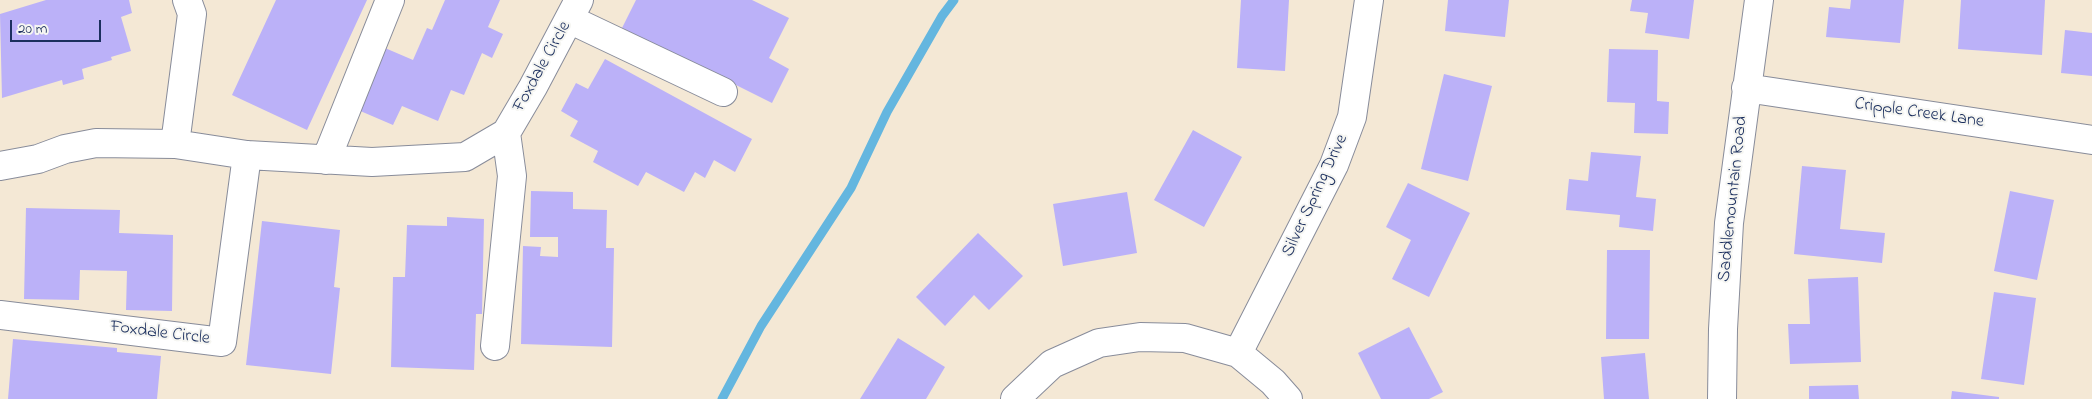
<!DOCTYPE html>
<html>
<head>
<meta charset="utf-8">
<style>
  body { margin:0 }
  #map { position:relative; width:2092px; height:399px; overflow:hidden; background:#f4e8d5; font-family:"Indie Flower",sans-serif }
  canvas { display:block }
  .scale { position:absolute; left:10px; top:20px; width:91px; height:22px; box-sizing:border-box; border:2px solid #1b2f5e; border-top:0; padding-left:6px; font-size:15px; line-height:18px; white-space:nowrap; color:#1b2f5e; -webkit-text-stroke:4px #f6f6f2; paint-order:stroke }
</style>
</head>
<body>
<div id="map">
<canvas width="2092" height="399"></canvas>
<div class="scale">20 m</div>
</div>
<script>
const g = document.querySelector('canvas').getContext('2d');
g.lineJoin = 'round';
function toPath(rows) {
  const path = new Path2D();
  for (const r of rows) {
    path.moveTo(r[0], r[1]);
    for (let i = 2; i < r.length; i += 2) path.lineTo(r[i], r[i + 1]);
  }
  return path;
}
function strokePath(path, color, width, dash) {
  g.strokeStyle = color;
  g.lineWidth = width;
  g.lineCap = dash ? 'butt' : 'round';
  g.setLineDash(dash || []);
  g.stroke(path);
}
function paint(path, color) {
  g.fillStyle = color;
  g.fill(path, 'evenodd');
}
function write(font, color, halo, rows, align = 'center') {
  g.font = font + ' "Indie Flower",sans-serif';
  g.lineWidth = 4;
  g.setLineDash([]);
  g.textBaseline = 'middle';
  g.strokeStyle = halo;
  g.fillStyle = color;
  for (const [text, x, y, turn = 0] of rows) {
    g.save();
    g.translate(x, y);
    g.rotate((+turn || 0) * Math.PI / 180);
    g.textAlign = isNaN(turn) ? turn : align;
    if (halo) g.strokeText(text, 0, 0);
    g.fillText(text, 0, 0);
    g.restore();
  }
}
const stream = toPath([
  [722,399,761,326,851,188,887,112,942,16,954,0]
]);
const building = toPath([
  [46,0,129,0,132,13,121,17,131,51,111,57,112,60,82,69,84,79,63,85,62,80,2,98,0,14],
  [276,0,367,0,307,130,232,95],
  [445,0,500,0,488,27,503,34,492,58,482,53,464,95,451,90,438,121,402,106,393,125,358,110,385,48,413,60,427,28,432,30],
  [636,0,752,0,789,18,769,58,789,69,772,103,622,28],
  [1241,0,1289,0,1285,71,1237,68],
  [1448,0,1509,0,1505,37,1445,31],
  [1632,0,1694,0,1689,39,1645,33,1648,13,1630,11],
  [1851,0,1904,0,1900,43,1826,37,1829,7,1850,9],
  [1961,0,2045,0,2042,55,1958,49],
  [2065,30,2092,33,2092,76,2061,73],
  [1609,49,1658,50,1657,101,1669,102,1668,134,1634,133,1635,103,1607,102],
  [605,59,752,139,735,172,714,160,705,178,695,172,684,192,646,172,638,186,593,162,598,151,570,136,578,121,561,111,576,83,588,89],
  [1444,74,1492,86,1468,181,1421,169],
  [1193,130,1242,157,1204,227,1154,200],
  [1591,152,1641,156,1636,197,1656,199,1653,231,1619,227,1620,215,1566,210,1569,179,1588,181],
  [1802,166,1846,170,1840,229,1885,233,1882,263,1794,254],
  [1408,183,1470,213,1429,297,1392,279,1411,240,1386,227],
  [531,191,573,192,573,209,607,210,606,248,614,248,612,347,521,344,523,246,541,247,540,256,558,257,558,237,530,237],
  [2010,191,2054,200,2037,280,1994,271],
  [1127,192,1137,253,1063,266,1053,204],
  [26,208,120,210,119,233,173,235,172,311,126,310,127,271,80,270,79,300,24,299],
  [447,217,484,219,482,314,476,314,474,370,391,367,393,277,405,277,407,225,447,226],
  [262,221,340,230,334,287,340,288,331,374,246,365],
  [978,233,1023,276,989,310,974,295,945,326,916,297],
  [1607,250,1650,250,1649,339,1606,339],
  [1858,277,1861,362,1790,364,1788,324,1810,324,1808,279],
  [1994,292,2036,298,2024,385,1981,379],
  [1409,327,1443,392,1429,399,1381,399,1358,353],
  [898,338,945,367,926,399,860,399],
  [13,339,117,348,117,352,161,356,157,399,8,399],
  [1645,353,1649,399,1604,399,1601,357],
  [1858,385,1859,399,1809,399,1809,386],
  [1952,391,1999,397,1999,399,1951,399]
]);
const minor = toPath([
  [187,0,192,14,175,144,247,155,372,162,465,157,506,133,533,87,579,0],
  [569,19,723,92],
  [1746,88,2092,140],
  [326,160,390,0],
  [0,166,38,159,65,149,96,143,175,144],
  [0,315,222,342,247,155],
  [495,346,512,176,506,133],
  [1238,353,1334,165,1352,117,1369,0],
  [1015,399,1052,364,1099,343,1140,337,1185,338,1238,353,1273,382,1288,399],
  [1722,399,1723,329,1729,223,1759,0]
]);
const streetNames = [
  ["Foxdale Circle",543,67,-61],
  ["Cripple Creek Lane",1919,114,8],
  ["Silver Spring Drive",1316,196,-65],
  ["Saddlemountain Road",1734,199,-84],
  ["Foxdale Circle",160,334,7]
];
strokePath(stream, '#64b6df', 9);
paint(building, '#bbb1f8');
strokePath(minor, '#888c9a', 30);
strokePath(minor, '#fff', 28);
write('18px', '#1b2f5e', '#f6f6f2', streetNames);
</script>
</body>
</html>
